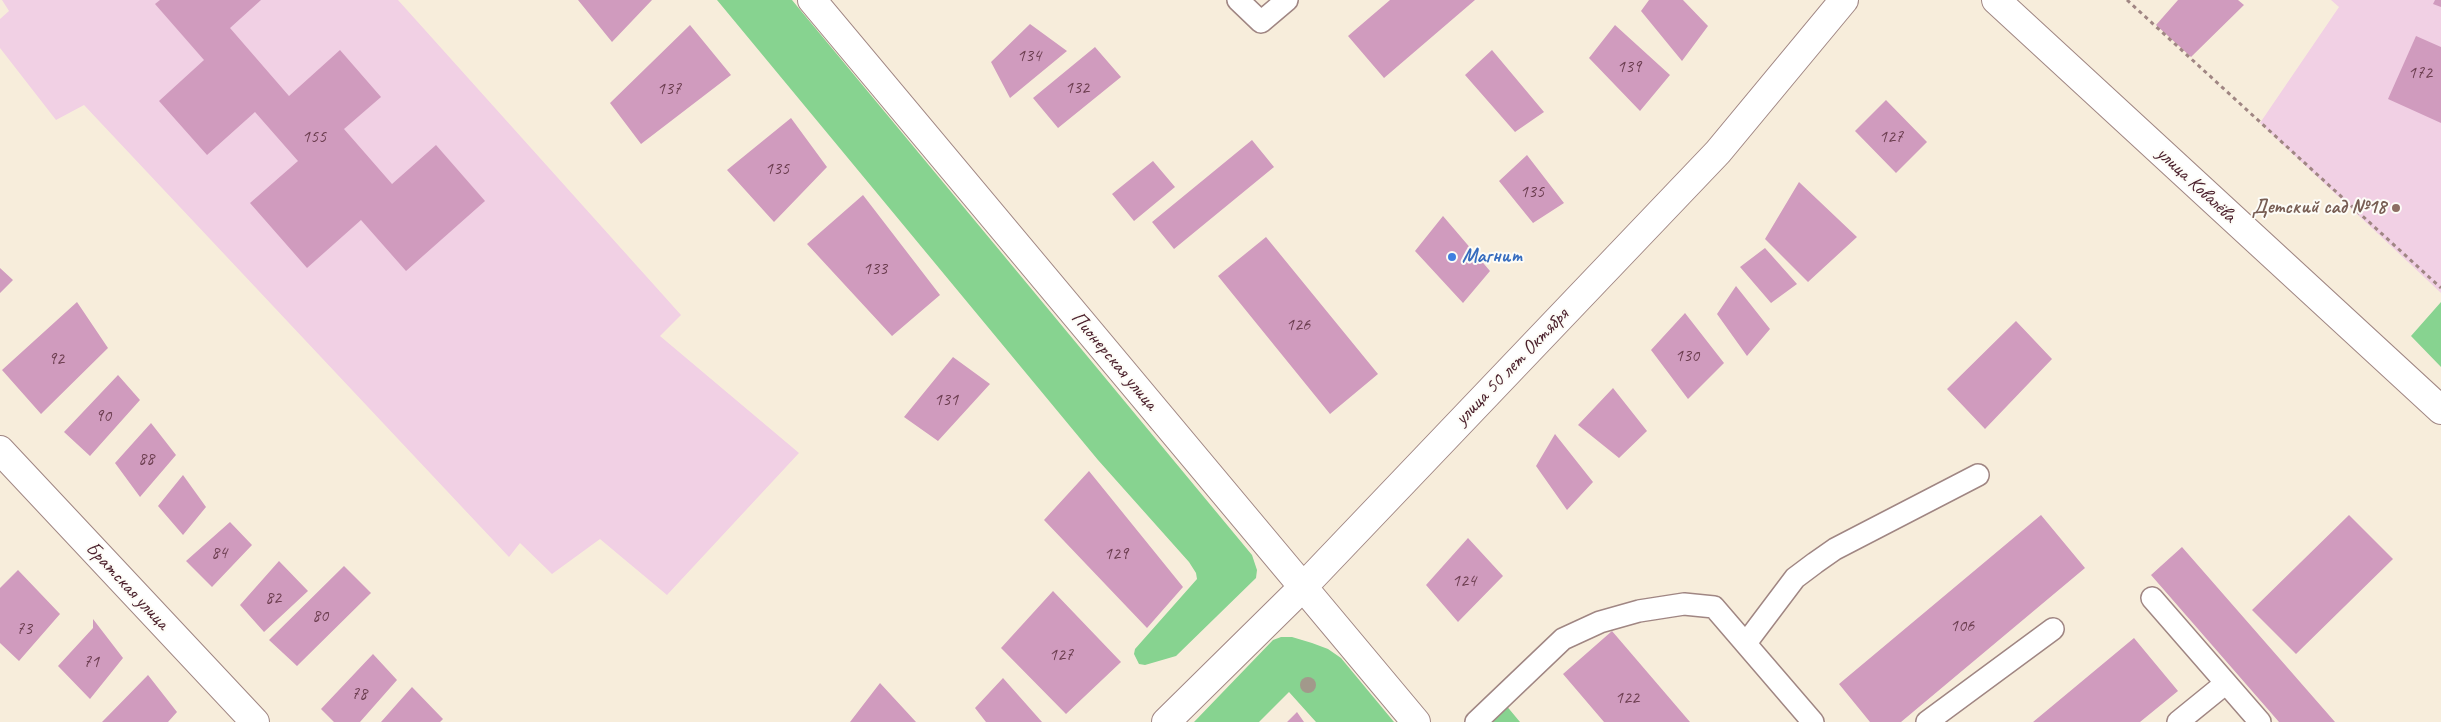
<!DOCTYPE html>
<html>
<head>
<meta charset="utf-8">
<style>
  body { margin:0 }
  canvas { display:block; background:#f7eddb }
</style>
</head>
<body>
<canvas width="2441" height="722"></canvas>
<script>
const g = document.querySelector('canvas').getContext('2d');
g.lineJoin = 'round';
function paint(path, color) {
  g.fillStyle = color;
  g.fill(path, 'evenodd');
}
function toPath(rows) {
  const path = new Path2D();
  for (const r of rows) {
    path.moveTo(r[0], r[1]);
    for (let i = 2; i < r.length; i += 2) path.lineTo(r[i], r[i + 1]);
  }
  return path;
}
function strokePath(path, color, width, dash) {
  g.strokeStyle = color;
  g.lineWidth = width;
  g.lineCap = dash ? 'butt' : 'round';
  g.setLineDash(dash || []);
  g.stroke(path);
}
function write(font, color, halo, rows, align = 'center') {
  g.font = font + ' Caveat,sans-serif';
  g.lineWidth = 4;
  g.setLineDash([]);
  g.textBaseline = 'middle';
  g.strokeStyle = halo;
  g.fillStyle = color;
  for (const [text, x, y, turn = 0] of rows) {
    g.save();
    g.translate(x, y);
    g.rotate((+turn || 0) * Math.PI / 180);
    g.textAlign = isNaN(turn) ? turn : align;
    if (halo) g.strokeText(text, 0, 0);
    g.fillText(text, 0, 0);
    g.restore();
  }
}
const built = toPath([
  [2,0,398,0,681,315,660,336,799,453,667,595,600,539,552,574,520,543,509,557,84,105,56,120,0,48,0,19,9,11],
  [2331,0,2441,0,2441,293,2260,123,2339,7]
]);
const green = toPath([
  [717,0,792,0,1252,555,1257,570,1256,578,1176,656,1145,665,1139,664,1134,654,1135,649,1197,579,1196,573,1189,562,1098,460],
  [2441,302,2441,367,2411,336],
  [1281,637,1292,637,1312,643,1328,649,1341,658,1394,722,1316,722,1289,692,1259,722,1194,722,1273,640],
  [1505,704,1520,722,1488,722]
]);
const building = toPath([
  [160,0,261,0,230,28,289,96,340,50,381,97,344,129,392,184,436,145,485,201,406,271,361,220,307,268,250,203,298,161,255,112,207,155,159,101,204,60,155,4],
  [578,0,652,0,612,42],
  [1390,0,1475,0,1384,78,1348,36],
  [1649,0,1683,0,1708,26,1682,61,1641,11],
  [2178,0,2238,0,2244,5,2191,57,2156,25],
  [2435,0,2441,0,2441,7,2433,4],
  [1030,24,1067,51,1010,98,991,62],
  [690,25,731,75,641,144,610,103],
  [1615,25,1670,75,1640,111,1589,58],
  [2416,36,2441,47,2441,123,2388,99],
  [1095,47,1121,77,1058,128,1033,98],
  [1492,50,1544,112,1515,132,1465,75],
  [1886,100,1927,142,1896,173,1855,131],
  [791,118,827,167,774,222,727,170],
  [1252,140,1274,167,1174,249,1152,222],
  [1527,155,1564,203,1533,223,1499,181],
  [1153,161,1175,187,1134,221,1112,194],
  [1799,182,1857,237,1808,282,1765,239],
  [863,195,940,295,892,336,807,244],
  [1443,216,1490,271,1463,303,1415,251],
  [1266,237,1378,374,1330,414,1218,276],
  [1765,248,1797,284,1771,303,1740,267],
  [0,268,13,280,0,293],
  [1736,286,1770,329,1747,356,1717,314],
  [77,302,108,348,41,414,2,370],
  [1685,313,1724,363,1688,399,1651,350],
  [2016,321,2052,359,1985,429,1947,389],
  [953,357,990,384,938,441,904,417],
  [118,375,140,400,90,456,64,432],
  [1613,388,1647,431,1619,458,1578,425],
  [151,423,176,455,140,497,115,463],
  [1555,434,1593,482,1567,510,1536,466],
  [1089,471,1183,587,1147,628,1044,520],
  [183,475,206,507,183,535,158,506],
  [2041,515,2085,568,1901,722,1870,722,1839,684],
  [2349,515,2393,559,2296,654,2252,610],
  [230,522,252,545,212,587,186,561],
  [1468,538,1503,576,1458,622,1426,585],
  [2182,547,2335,722,2279,722,2151,575],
  [279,561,308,591,264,632,240,605],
  [344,566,371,593,297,666,269,640],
  [18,570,60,614,19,661,0,643,0,588],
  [1053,591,1121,662,1066,714,1001,648],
  [93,619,123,658,90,699,58,666,93,628],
  [1612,631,1690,722,1604,722,1563,674],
  [2134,638,2178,691,2140,722,2033,722],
  [373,654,397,680,360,722,334,722,321,709],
  [148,675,177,712,168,722,102,722],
  [1003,678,1042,722,986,722,975,708],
  [880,683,916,722,850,722],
  [412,687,443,719,440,722,381,722],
  [1297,712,1304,722,1287,722]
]);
const path = toPath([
  [2127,0,2441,288]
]);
const lane = toPath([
  [1238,0,1261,22,1287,0],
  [2152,598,2260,722],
  [1746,643,1795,578,1815,563,1835,549,1978,475],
  [1476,722,1563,639,1600,622,1639,611,1684,604,1714,607,1813,722],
  [1927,722,2053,629],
  [2178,722,2226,683]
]);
const street = toPath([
  [1996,0,2441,410]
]);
const secondary = toPath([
  [812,0,1416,722],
  [0,450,255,722],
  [1166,722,1303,587,1718,152,1844,0]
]);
const trees = [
  [1308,685]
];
const markers = [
  [2396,208,5,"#8d6e63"],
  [1452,257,5,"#3f7fe0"]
];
const numberNames = [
  ["134",1029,56],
  ["139",1629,67],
  ["172",2420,73],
  ["132",1077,88],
  ["137",669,89],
  ["155",314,137],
  ["127",1891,137],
  ["135",777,169],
  ["135",1532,192],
  ["133",875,269],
  ["126",1298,325],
  ["130",1687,356],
  ["92",56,359],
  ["131",946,400],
  ["90",103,416],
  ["88",146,459],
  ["84",219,553],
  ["129",1116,554],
  ["124",1464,581],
  ["82",273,598],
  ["80",320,616],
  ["106",1962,626],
  ["73",24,629],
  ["127",1061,655],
  ["71",91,662],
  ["78",359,694],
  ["122",1627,698]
];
const streetNames = [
  ["улица Ковалёва",2196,185,43],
  ["Пионерская улица",1114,361,50],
  ["улица 50 лет Октября",1512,367,-46],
  ["Братская улица",127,586,47]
];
const educationNames = [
  ["Детский сад №18",2386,208]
];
const shopNames = [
  ["Магнит",1462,257]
];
paint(built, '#f1d0e4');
paint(green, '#87d390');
paint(building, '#d09bbe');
strokePath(lane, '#a08683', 24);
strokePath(street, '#a08683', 30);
strokePath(secondary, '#a08683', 30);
strokePath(path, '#a08683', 3, [4, 4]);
strokePath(lane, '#fff', 21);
strokePath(street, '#fff', 28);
strokePath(secondary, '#fff', 28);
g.fillStyle = '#a2998b';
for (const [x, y] of trees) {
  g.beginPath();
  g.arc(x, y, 8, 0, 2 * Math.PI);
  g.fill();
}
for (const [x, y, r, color] of markers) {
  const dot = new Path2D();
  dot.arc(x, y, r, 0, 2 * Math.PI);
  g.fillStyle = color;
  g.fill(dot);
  strokePath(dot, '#fdfcf7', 2);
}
write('18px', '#6c3e50', null, numberNames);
write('20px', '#4a1f2b', '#fdfcf7', streetNames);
write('bold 20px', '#785e54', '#fdfcf7', educationNames, 'right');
write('bold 20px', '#366cbe', '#fdfcf7', shopNames, 'left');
</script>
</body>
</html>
